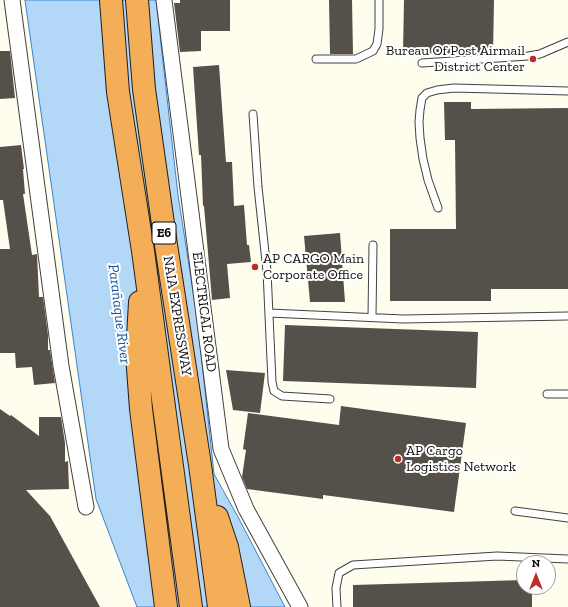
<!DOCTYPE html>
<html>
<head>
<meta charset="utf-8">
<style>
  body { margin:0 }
  #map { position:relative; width:568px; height:607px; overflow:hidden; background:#fffdee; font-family:"Zilla Slab",serif }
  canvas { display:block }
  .north { position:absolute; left:516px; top:555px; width:40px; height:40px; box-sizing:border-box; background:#fff; border:1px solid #9f9f9f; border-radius:50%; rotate:0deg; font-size:11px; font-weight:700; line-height:16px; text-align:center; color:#0e0e0e }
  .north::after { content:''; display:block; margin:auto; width:14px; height:18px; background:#be2d25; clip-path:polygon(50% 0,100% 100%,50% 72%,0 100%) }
</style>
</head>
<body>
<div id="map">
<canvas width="568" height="607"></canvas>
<div class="north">N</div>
</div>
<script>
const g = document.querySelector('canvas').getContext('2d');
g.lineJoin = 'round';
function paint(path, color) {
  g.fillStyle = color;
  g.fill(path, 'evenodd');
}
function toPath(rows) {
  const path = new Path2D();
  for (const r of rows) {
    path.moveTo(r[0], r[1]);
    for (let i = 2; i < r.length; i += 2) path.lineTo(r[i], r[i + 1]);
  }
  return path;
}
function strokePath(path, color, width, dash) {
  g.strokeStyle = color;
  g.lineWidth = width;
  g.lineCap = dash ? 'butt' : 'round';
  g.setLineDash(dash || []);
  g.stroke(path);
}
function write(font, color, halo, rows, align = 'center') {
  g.font = font + ' "Zilla Slab",serif';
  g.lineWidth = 4;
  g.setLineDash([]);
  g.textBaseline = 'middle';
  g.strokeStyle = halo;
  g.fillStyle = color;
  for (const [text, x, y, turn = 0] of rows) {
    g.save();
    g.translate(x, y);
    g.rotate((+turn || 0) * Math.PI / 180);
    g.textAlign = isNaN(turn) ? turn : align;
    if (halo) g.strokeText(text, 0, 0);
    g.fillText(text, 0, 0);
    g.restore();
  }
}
const water = toPath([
  [25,0,156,0,178,195,197,317,214,474,238,517,285,607,137,607,96,499,25,0]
]);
const building = toPath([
  [180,0,230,0,230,31,201,31,201,51,180,52,174,3,180,3],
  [329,0,352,0,353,54,330,54],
  [404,0,494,0,493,53,482,54,403,53],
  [0,51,10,51,15,98,0,99],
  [219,65,226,162,232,162,234,206,244,205,247,245,249,245,251,262,227,264,230,298,212,300,204,206,203,206,201,155,199,155,193,67],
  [444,102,471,102,471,109,568,108,568,289,491,289,491,301,390,301,390,229,456,229,455,140,445,140],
  [21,145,24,169,23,169,25,194,23,194,32,255,37,254,39,297,43,297,48,335,48,350,50,350,55,383,34,385,32,367,16,368,15,353,0,353,0,249,10,249,3,200,0,200,0,147],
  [340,233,345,302,310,302,304,236],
  [285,325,478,332,476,388,283,381],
  [226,370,265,373,260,413,233,410],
  [341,406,466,423,454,512,323,495,323,499,247,489,242,477,246,450,243,449,248,413,339,425],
  [0,409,10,416,11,415,39,436,39,417,61,417,65,443,65,462,68,461,69,489,26,490,50,516,100,607,0,607],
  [524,580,524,587,532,587,532,607,353,607,353,585]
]);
const service = toPath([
  [316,59,356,59,373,51,377,44,379,29,379,0],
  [422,63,528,56,540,54,568,42],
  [253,114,258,187,267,271,272,382,274,391,282,396,330,399],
  [438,208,428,180,423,159,420,138,419,122,420,110,422,98,427,93,437,90,454,88,568,91],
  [269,313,403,319,568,316],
  [372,317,373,245],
  [547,394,568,394],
  [515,511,568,518],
  [337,607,336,588,339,573,353,565,497,556,568,559]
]);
const minor = toPath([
  [12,0,61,366,86,507],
  [164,0,221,449,246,509,300,607]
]);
const motorway = toPath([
  [111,0,118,92,143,251,191,607],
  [137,0,144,89,166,245,200,465,219,607],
  [140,302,137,355,141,409,166,607],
  [217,517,227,547,239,607]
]);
const markers = [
  [533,59,4,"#be2d25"],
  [255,267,4,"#be2d25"],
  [398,459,4,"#be2d25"]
];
const shields = [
  [164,233,24]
];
const shieldNames = [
  ["E6",164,233]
];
const poiNames = [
  ["Bureau Of Post Airmail",525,51,"right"],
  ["District Center",525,67,"right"],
  ["AP CARGO Main",263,259],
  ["Corporate Office",263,275],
  ["AP Cargo",406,451],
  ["Logistics Network",406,467]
];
const streetNames = [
  ["ELECTRICAL ROAD",204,312,83],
  ["NAIA EXPRESSWAY",177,316,81]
];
const waterNames = [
  ["Parañaque River",119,314,83]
];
paint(water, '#b3d7f6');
strokePath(water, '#3a84cd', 1);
paint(building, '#56504a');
strokePath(service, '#414141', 9);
strokePath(minor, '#414141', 17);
strokePath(motorway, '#1f1f1f', 24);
strokePath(service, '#fff', 7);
strokePath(minor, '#fff', 15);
strokePath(motorway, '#f4ae57', 22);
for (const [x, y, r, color] of markers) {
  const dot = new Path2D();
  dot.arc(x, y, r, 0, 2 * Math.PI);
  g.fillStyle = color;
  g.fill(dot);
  strokePath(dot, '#fff', 1.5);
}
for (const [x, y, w] of shields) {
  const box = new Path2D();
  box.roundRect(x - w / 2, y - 11, w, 22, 3);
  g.fillStyle = '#fff';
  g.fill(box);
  strokePath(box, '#0e0e0e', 1);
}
write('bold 13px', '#0e0e0e', null, shieldNames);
write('14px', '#0e0e0e', '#fff', poiNames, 'left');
write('14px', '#0e0e0e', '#fff', streetNames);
write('italic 15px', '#1756a0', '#fff', waterNames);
</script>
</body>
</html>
